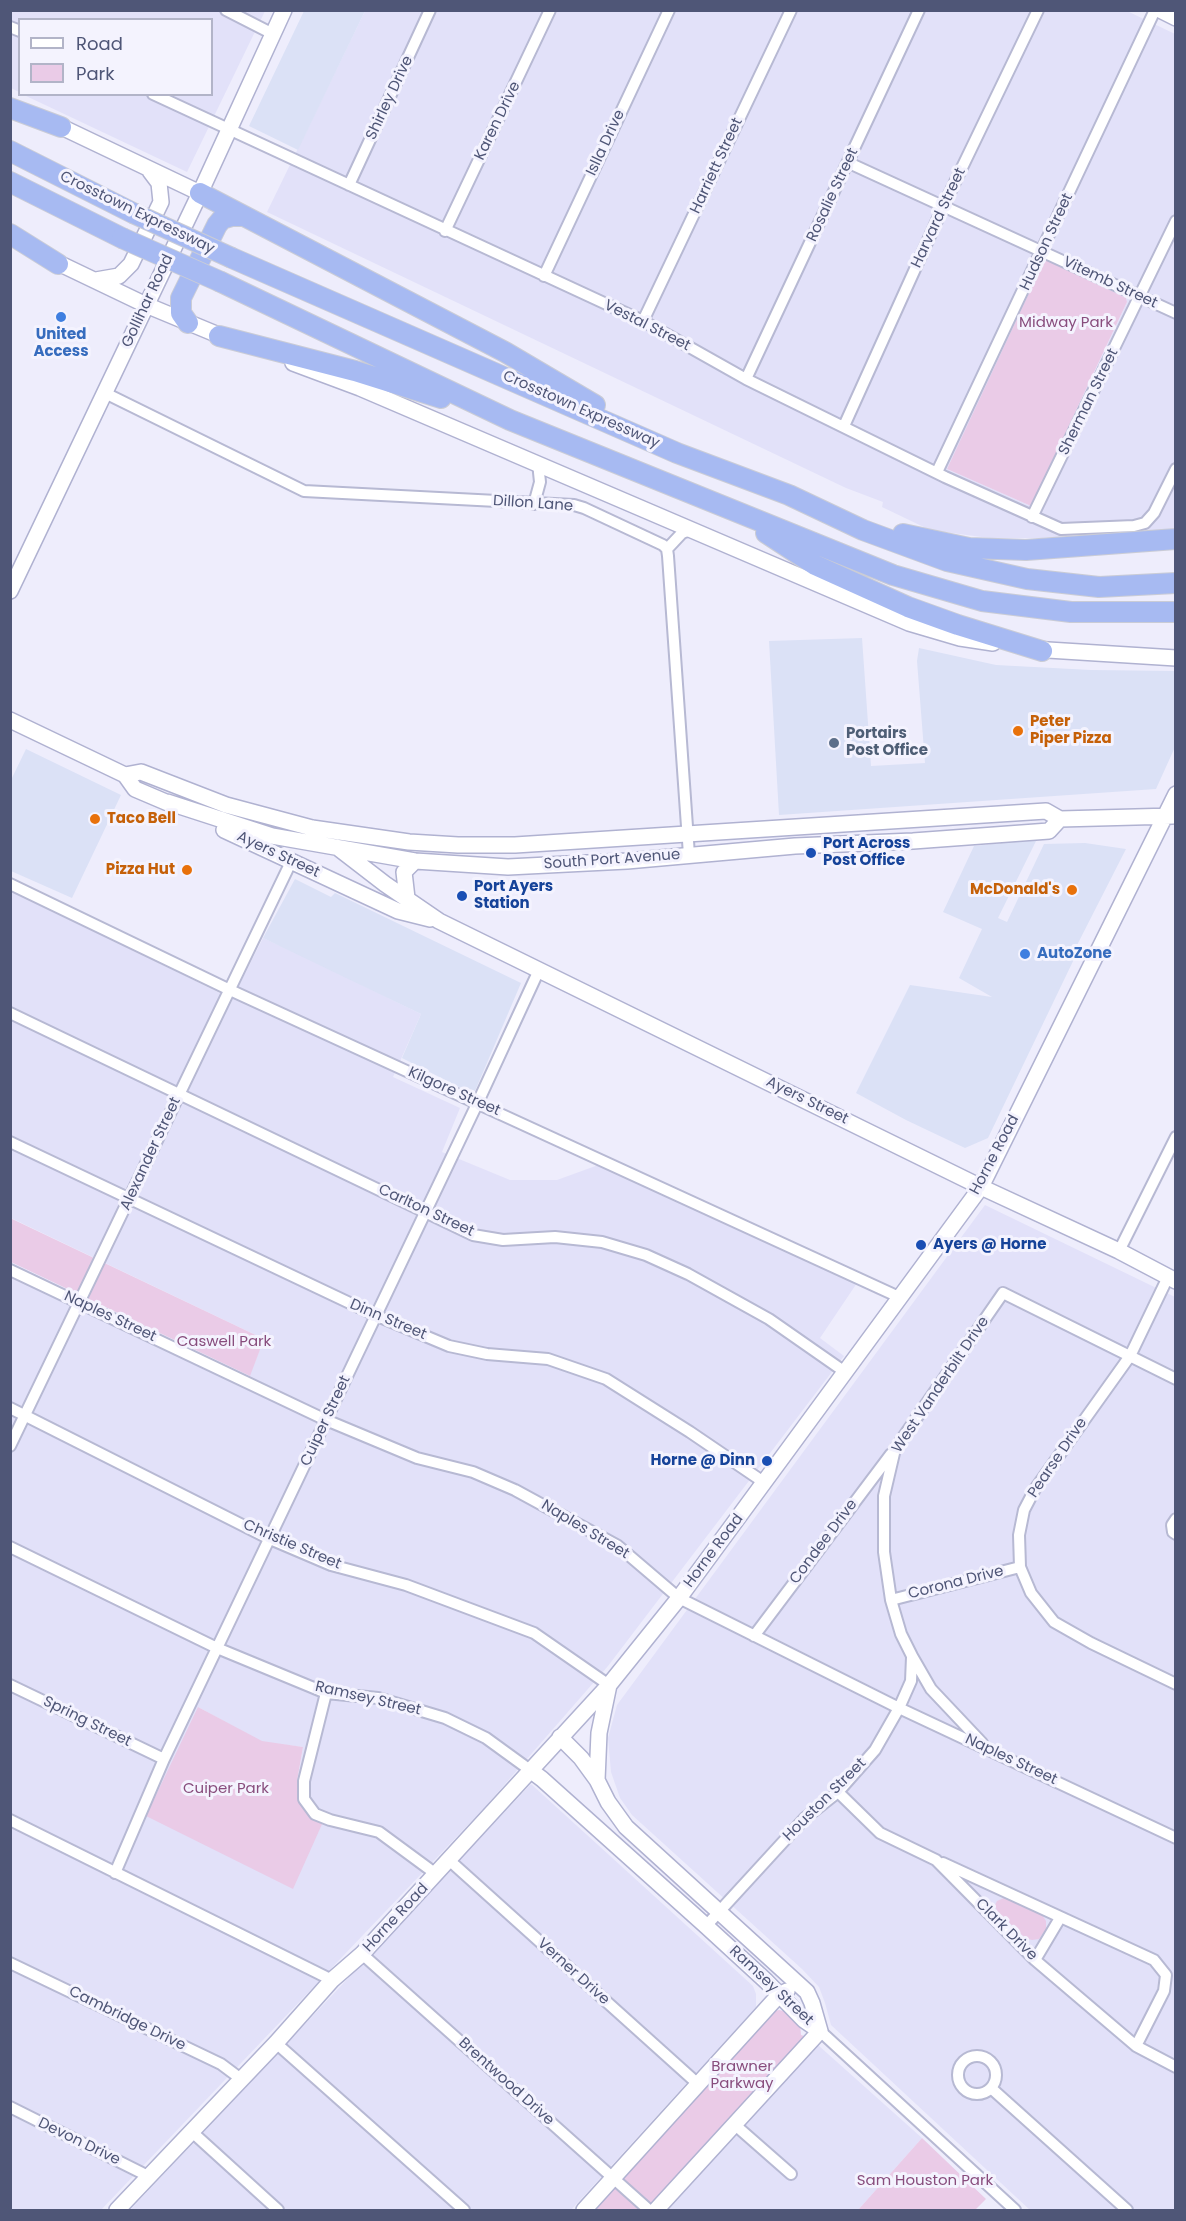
<!DOCTYPE html>
<html>
<head>
<meta charset="utf-8">
<style>
  body { margin:0 }
  #map { position:relative; width:1186px; height:2221px; overflow:hidden; background:#eeedfc; font-family:Poppins,sans-serif }
  canvas { display:block }
  .frame { position:absolute; inset:0; border:12px solid #4f5677; pointer-events:none }
  .legend { position:absolute; left:18px; top:18px; width:195px; height:78px; box-sizing:border-box; background:#f4f3fe; border:2px solid #b2b4c8; margin:0; padding:8px 10px; list-style:none; font-size:18px; color:#4f5677 }
  .legend li { display:flex; align-items:center; gap:12px; height:30px }
  .legend b { width:30px; border:2px solid #b2b4c8 }
</style>
</head>
<body>
<div id="map">
<canvas width="1186" height="2221"></canvas>
<div class="frame"></div>
<ul class="legend">
<li><b style="height:8px;background:#fff"></b>Road</li>
<li><b style="height:16px;background:#eacbe7"></b>Park</li>
</ul>
</div>
<script>
const g = document.querySelector('canvas').getContext('2d');
g.lineJoin = 'round';
function paint(path, color) {
  g.fillStyle = color;
  g.fill(path, 'evenodd');
}
function toPath(rows) {
  const path = new Path2D();
  for (const r of rows) {
    if (r.length === 3) {
      path.moveTo(r[0] + r[2], r[1]);
      path.arc(r[0], r[1], r[2], 0, 2 * Math.PI);
      continue;
    }
    path.moveTo(r[0], r[1]);
    for (let i = 2; i < r.length; i += 2) path.lineTo(r[i], r[i + 1]);
  }
  return path;
}
function strokePath(path, color, width, dash) {
  g.strokeStyle = color;
  g.lineWidth = width;
  g.lineCap = dash ? 'butt' : 'round';
  g.setLineDash(dash || []);
  g.stroke(path);
}
function write(font, color, halo, rows, align = 'center') {
  g.font = font + ' Poppins,sans-serif';
  g.lineWidth = 6;
  g.setLineDash([]);
  g.textBaseline = 'middle';
  g.strokeStyle = halo;
  g.fillStyle = color;
  for (const [text, x, y, turn = 0] of rows) {
    g.save();
    g.translate(x, y);
    g.rotate((+turn || 0) * Math.PI / 180);
    g.textAlign = isNaN(turn) ? turn : align;
    if (halo) g.strokeText(text, 0, 0);
    g.fillText(text, 0, 0);
    g.restore();
  }
}
const residential = toPath([
  [10,11,265,11,187,172,24,95,212,94,212,20,20,20,19,92,11,88],
  [365,11,1127,11,1175,34,1175,529,1042,538,989,538,930,530,882,507,883,502,846,488,267,212],
  [1050,260,1126,298,1127,302,1031,506,947,469],
  [11,890,232,999,263,938,305,957,421,1014,393,1077,460,1108,442,1152,510,1180,557,1180,601,1164,857,1283,820,1338,844,1356,608,1666,485,1807,101,2210,11,2210,10,1262,249,1376,264,1339,11,1218],
  [198,1707,262,1742,303,1747,297,1781,299,1794],
  [985,1205,1175,1297,1175,2210,1030,2210,831,2025,825,2003,819,1987,802,1969,632,1815,620,1798,611,1772,608,1738,617,1705],
  [531,1784,753,1986,756,1994,756,2007,571,2210,130,2210],
  [818,2045,922,2138,858,2210,667,2210]
]);
const commercial = toPath([
  [304,11,365,11,298,150,249,126],
  [862,638,871,766,925,763,917,661,919,648,996,665,1091,670,1175,671,1175,747,1156,789,779,815,769,641],
  [26,749,121,795,72,898,11,871,11,780],
  [1037,839,998,918,1007,922,1044,844,1085,843,1126,849,1073,953,1076,955,988,1138,965,1148,906,1120,856,1093,910,985,992,997,959,978,982,929,943,912,974,846],
  [295,879,331,897,335,893,521,983,475,1091,467,1091,402,1058,421,1014,263,938]
]);
const green = toPath([
  [1049,260,1126,298,1127,302,1031,506,947,469,1044,261],
  [10,1218,264,1339,250,1376,11,1262],
  [198,1707,262,1741,303,1747,297,1781,299,1794,323,1822,293,1889,146,1816],
  [1006,1897,1042,1915,1046,1921,1046,1929,1039,1939,1032,1940,1025,1938,997,1911,995,1905,997,1901],
  [779,2010,788,2012,800,2024,801,2035,804,2036,801,2043,648,2210,591,2210,771,2012],
  [922,2138,986,2199,975,2210,858,2210]
]);
const street = toPath([
  [226,10,273,34],
  [10,27,20,31],
  [153,94,643,321,746,379,945,477,1061,529,1134,526,1145,523,1154,513,1176,469],
  [849,163,1176,313],
  [349,185,430,10],
  [445,231,550,10],
  [544,276,669,10],
  [643,321,791,10],
  [746,379,919,10],
  [105,393,304,491,574,505,584,508,663,545,667,549,668,556,689,855],
  [844,426,944,205,1038,10],
  [937,472,1155,10],
  [534,504,540,482,538,463],
  [1032,517,1176,221],
  [667,549,682,533,693,529],
  [10,884,230,990,899,1297],
  [10,1013,473,1235,503,1240,555,1237,602,1242,646,1255,688,1274,769,1319,845,1372],
  [10,1142,375,1315,449,1346,487,1354,548,1359,606,1379,690,1432,765,1483],
  [1119,1251,1176,1137],
  [10,1270,326,1420,417,1458,473,1472,515,1490,618,1546,679,1598,899,1708,1176,1838],
  [1168,1277,1130,1356,1035,1489,1024,1510,1019,1535,1020,1567,1031,1593,1054,1622,1091,1643,1176,1684],
  [10,1408,270,1539,331,1565,406,1585,534,1633,609,1685],
  [10,1446,291,862],
  [1176,1519,1172,1525,1173,1532,1176,1534],
  [10,1547,217,1648,326,1693,378,1698,445,1718,486,1738,530,1770],
  [891,1600,1020,1567],
  [754,1636,891,1454],
  [10,1685,164,1759],
  [326,1693,304,1781,304,1799,315,1814,330,1820,379,1832,436,1874],
  [982,1743,931,1689,912,1656,901,1634,891,1600,884,1552,884,1496,895,1449,1003,1293,1176,1379],
  [838,1792,880,1833,936,1860,1035,1960,1136,2046,1176,2067],
  [10,1820,332,1980],
  [449,1860,698,2084],
  [943,1863,1154,1960,1166,1975,1164,1991,1136,2046],
  [115,1873,164,1759,478,1102,539,970],
  [706,1926,805,1818,838,1792,875,1750,899,1708,911,1681,912,1657],
  [362,1954,649,2210],
  [1035,1960,1060,1918],
  [10,1963,221,2064,241,2079],
  [820,2031,1015,2210],
  [276,2043,464,2210],
  [977,2075,19],
  [991,2088,1127,2210],
  [10,2107,148,2176],
  [734,2124,791,2174],
  [191,2131,278,2210]
]);
const secondary = toPath([
  [1160,10,1176,18],
  [51,122,200,193],
  [50,259,146,305,228,339],
  [96,280,119,276,131,264,161,202,159,183,150,171],
  [293,363,360,388,909,623,960,638,993,643],
  [10,591,200,193,284,10],
  [1032,649,1176,658],
  [10,720,125,775,135,789,175,806],
  [125,775,141,772,226,805,312,828,409,842,458,845,515,845,1046,811,1060,819,1173,816],
  [167,802,272,836,415,861,508,867,627,861,795,846,913,841,1049,831,1060,819],
  [224,830,398,911,430,919],
  [337,847,385,884,439,921,981,1187,1119,1251,1176,1281],
  [407,898,404,872,415,861],
  [560,1737,581,1758,597,1780,608,1802,626,1827,807,1992,812,2003,820,2031],
  [530,1770,542,1779,706,1926,766,1981,804,2020,820,2031],
  [597,1780,599,1733,609,1685],
  [117,2210,276,2043,332,1980,362,1954,609,1685,679,1598,981,1187,1176,794],
  [584,2210,779,1995,787,1991],
  [656,2210,820,2031]
]);
const highway = toPath([
  [10,108,61,127],
  [10,151,133,213],
  [10,182,122,238],
  [200,193,505,352,595,405],
  [10,234,58,264],
  [232,258,677,453,789,495,863,530,947,561,1027,579,1099,587,1176,583],
  [221,282,510,420,893,575,982,601,1071,612,1176,612],
  [188,323,181,313,181,298,217,225,222,219,232,216,244,216],
  [219,336,355,371,441,398],
  [766,533,815,565,908,607,958,625,1042,651],
  [903,534,969,548,1026,550,1176,539]
]);
const highwayBridge = toPath([
  [133,213,232,258],
  [122,238,221,282]
]);
const markers = [
  [61,317,6,"#3f7fe0"],
  [1018,731,6,"#e8710a"],
  [834,743,6,"#5c6f8a"],
  [95,819,6,"#e8710a"],
  [811,853,6,"#1a4fb4"],
  [187,870,6,"#e8710a"],
  [1072,890,6,"#e8710a"],
  [462,896,6,"#1a4fb4"],
  [1025,954,6,"#3f7fe0"],
  [921,1245,6,"#1a4fb4"],
  [767,1461,6,"#1a4fb4"]
];
const streetNames = [
  ["Shirley Drive",390,98,-65],
  ["Karen Drive",498,121,-64],
  ["Islla Drive",606,143,-65],
  ["Harriett Street",717,166,-65],
  ["Rosalie Street",833,195,-65],
  ["Crosstown Expressway",137,213,26],
  ["Harvard Street",939,218,-65],
  ["Hudson Street",1047,242,-65],
  ["Vitemb Street",1110,283,25],
  ["Gollihar Road",148,301,-65],
  ["Vestal Street",647,326,27],
  ["Sherman Street",1089,402,-64],
  ["Crosstown Expressway",581,410,24],
  ["Dillon Lane",533,504,4],
  ["Ayers Street",278,855,25],
  ["South Port Avenue",612,860,-4],
  ["Kilgore Street",454,1092,24],
  ["Ayers Street",807,1101,26],
  ["Alexander Street",151,1154,-65],
  ["Horne Road",995,1155,-62],
  ["Carlton Street",426,1211,25],
  ["Naples Street",110,1317,25],
  ["Dinn Street",388,1320,23],
  ["West Vanderbilt Drive",941,1385,-56],
  ["Cuiper Street",326,1421,-65],
  ["Pearse Drive",1058,1458,-56],
  ["Naples Street",585,1530,31],
  ["Condee Drive",824,1542,-53],
  ["Christie Street",292,1545,23],
  ["Horne Road",714,1551,-53],
  ["Corona Drive",956,1583,-14],
  ["Ramsey Street",368,1699,13],
  ["Spring Street",87,1722,26],
  ["Naples Street",1011,1760,25],
  ["Houston Street",825,1800,-45],
  ["Horne Road",396,1918,-47],
  ["Clark Drive",1006,1930,45],
  ["Verner Drive",573,1972,42],
  ["Ramsey Street",771,1986,43],
  ["Cambridge Drive",127,2019,26],
  ["Brentwood Drive",506,2082,42],
  ["Devon Drive",79,2142,26]
];
const parkNames = [
  ["Midway Park",1066,323],
  ["Caswell Park",224,1342],
  ["Cuiper Park",226,1789],
  ["Brawner",742,2067],
  ["Parkway",742,2084],
  ["Sam Houston Park",925,2181]
];
const shopNames = [
  ["United",61,335],
  ["Access",61,352],
  ["AutoZone",1037,954,"left"]
];
const foodNames = [
  ["Peter",1030,722],
  ["Piper Pizza",1030,739],
  ["Taco Bell",107,819],
  ["Pizza Hut",175,870,"right"],
  ["McDonald's",1060,890,"right"]
];
const serviceNames = [
  ["Portairs",846,734],
  ["Post Office",846,751]
];
const transitNames = [
  ["Port Across",823,844],
  ["Post Office",823,861],
  ["Port Ayers",474,887],
  ["Station",474,904],
  ["Ayers @ Horne",933,1245],
  ["Horne @ Dinn",755,1461,"right"]
];
paint(residential, '#e2e1f9');
paint(commercial, '#dbe1f6');
paint(green, '#eacbe7');
strokePath(street, '#b7b9d3', 14);
strokePath(secondary, '#b0b2d1', 18);
strokePath(highway, '#caccd6', 22);
strokePath(street, '#fff', 10);
strokePath(secondary, '#fff', 15);
strokePath(highway, '#a7baf2', 20);
strokePath(highwayBridge, '#caccd6', 22, []);
strokePath(highwayBridge, '#a7baf2', 20);
for (const [x, y, r, color] of markers) {
  const dot = new Path2D();
  dot.arc(x, y, r, 0, 2 * Math.PI);
  g.fillStyle = color;
  g.fill(dot);
  strokePath(dot, '#f4f3fe', 2);
}
write('15px', '#4f5677', '#f4f3fe', streetNames);
write('15px', '#884d7d', '#f4f3fe', parkNames);
write('bold 15px', '#366cbe', '#f4f3fe', shopNames);
write('bold 15px', '#c56008', '#f4f3fe', foodNames, 'left');
write('bold 15px', '#4e5e75', '#f4f3fe', serviceNames, 'left');
write('bold 15px', '#164399', '#f4f3fe', transitNames, 'left');
</script>
</body>
</html>
